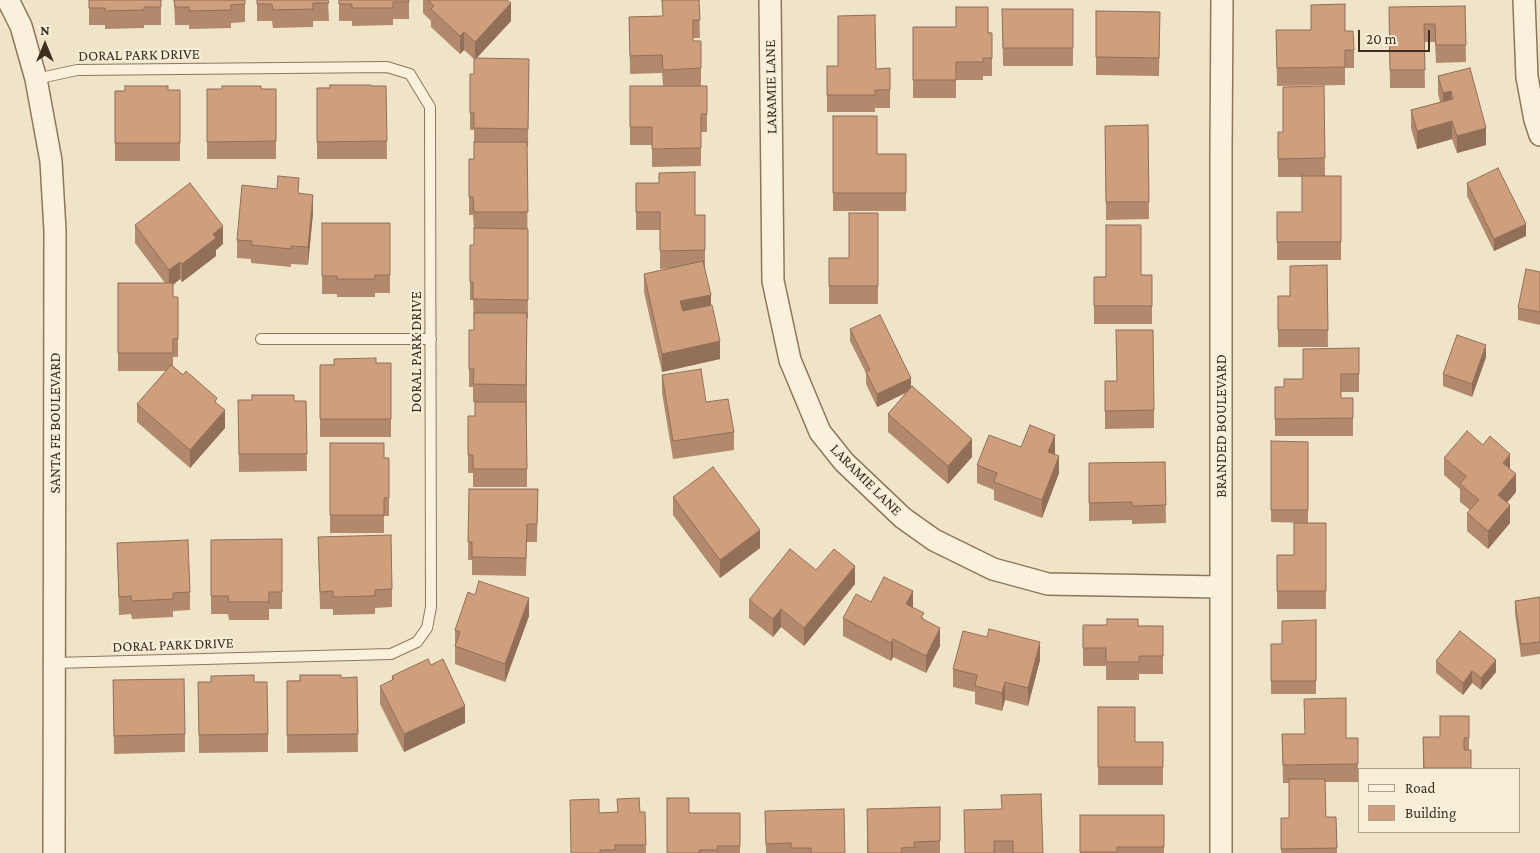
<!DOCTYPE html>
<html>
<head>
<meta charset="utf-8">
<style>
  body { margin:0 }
  #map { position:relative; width:1540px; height:853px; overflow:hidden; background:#f0e4c8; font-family:"Crimson Pro",serif }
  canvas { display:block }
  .legend { position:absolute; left:1358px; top:768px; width:162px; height:65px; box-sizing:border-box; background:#f7eed8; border:1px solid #ada18e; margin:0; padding:6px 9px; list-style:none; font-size:15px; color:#3d2e20 }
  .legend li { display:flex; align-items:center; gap:10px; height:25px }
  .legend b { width:25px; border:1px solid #ada18e }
  .north { position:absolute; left:20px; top:20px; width:50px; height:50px; -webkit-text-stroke:4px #f7eed8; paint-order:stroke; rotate:0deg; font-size:14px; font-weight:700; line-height:20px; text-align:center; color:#3d2e20 }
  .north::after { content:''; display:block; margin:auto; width:18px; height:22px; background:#3d2e20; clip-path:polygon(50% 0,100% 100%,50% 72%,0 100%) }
  .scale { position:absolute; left:1358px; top:30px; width:72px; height:22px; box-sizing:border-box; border:2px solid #3d2e20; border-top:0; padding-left:6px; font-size:15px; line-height:18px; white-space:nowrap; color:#3d2e20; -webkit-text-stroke:4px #f7eed8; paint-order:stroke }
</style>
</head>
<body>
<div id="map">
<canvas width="1540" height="853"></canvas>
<ul class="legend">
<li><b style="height:6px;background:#faf1dc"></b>Road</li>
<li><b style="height:14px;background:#cf9f7d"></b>Building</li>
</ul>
<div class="north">N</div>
<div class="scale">20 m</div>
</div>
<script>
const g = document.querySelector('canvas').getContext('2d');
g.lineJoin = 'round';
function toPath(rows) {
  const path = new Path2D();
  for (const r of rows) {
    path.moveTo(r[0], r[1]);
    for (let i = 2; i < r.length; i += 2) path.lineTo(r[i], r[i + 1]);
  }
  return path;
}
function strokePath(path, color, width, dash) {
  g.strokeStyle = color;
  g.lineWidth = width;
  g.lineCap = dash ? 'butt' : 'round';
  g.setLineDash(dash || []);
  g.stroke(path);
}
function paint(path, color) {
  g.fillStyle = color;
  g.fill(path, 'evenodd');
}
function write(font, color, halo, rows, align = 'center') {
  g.font = font + ' "Crimson Pro",serif';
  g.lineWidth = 4;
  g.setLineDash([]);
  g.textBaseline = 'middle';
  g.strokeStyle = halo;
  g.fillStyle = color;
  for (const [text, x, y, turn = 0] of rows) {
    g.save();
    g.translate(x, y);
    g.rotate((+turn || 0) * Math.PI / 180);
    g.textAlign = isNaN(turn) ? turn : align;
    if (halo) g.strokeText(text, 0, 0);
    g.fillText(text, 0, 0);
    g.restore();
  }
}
const service = toPath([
  [36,79,77,70,387,67,410,74,430,107,431,607,427,628,417,642,391,654,54,663],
  [261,339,431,339]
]);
const minor = toPath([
  [8,0,21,26,36,79,51,161,55,231,54,853],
  [770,0,773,281,790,360,820,432,844,462,903,518,934,540,993,569,1048,584,1221,587],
  [1524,0,1527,77,1535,120,1540,135],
  [1221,853,1221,152,1222,0]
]);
const wall = toPath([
  [89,0,161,0,161,25,144,25,144,28,105,29,105,25,89,25],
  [174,0,245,0,245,22,231,23,231,28,189,29,189,25,175,25],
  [257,0,328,0,329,21,313,21,313,27,273,28,272,21,257,21],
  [339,0,409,0,409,19,393,19,393,25,352,26,352,21,339,21],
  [423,0,507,0,511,21,476,58,529,59,528,147,527,147,528,318,527,318,527,487,473,487,473,473,468,473,468,416,475,416,489,402,473,402,473,387,469,387,469,330,474,330,473,300,470,300,470,245,474,245,474,230,473,215,469,215,469,159,474,159,474,130,470,130,470,74,474,74,474,59,464,50,460,54,431,27,431,21,423,13],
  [699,0,700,38,693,38,693,41,701,41,701,86,707,86,707,132,701,132,701,166,652,167,652,145,630,145,630,86,663,86,662,73,630,74,629,17,662,16],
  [1465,6,1466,62,1436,63,1435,42,1424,42,1425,88,1390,88,1389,7],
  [1002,9,1073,9,1073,66,1003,66],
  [1096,11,1160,12,1159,76,1096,75],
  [913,27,956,27,992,33,992,76,983,76,983,80,956,80,956,98,913,98],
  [1276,30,1345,31,1354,50,1354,68,1345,68,1345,85,1277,86],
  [827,66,876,69,890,68,890,108,875,108,875,112,827,112],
  [1470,68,1486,145,1457,153,1452,139,1417,149,1411,128,1411,110,1440,102,1438,94,1438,76],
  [371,86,386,86,387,159,317,159,317,88],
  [1324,86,1325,176,1341,176,1341,260,1277,260,1277,212,1302,212,1302,177,1278,177,1278,132,1283,132],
  [207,89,276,89,276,159,207,159],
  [180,90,180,161,115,161,115,91],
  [833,116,877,154,906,154,906,211,833,211],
  [1148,125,1149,219,1106,220,1105,126],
  [636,183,695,215,705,215,705,268,704,268,720,359,662,372,644,292,644,274,670,268,660,269,660,230,636,230],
  [1467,183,1526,236,1494,251,1467,196],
  [299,193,313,213,308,265,291,264,291,267,251,263,251,259,237,258,237,240],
  [878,213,878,304,829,304,829,258,849,258],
  [322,223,390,223,390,293,375,293,375,297,337,297,337,294,322,294],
  [135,225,223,244,216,250,216,256,182,282,180,279,173,285,173,297,178,297,178,357,173,357,173,366,217,404,225,428,190,468,137,422,137,404,166,371,118,371,118,283,165,283,135,243],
  [1327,265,1328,347,1278,347,1278,296,1290,296],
  [1540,272,1540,325,1518,320,1518,308],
  [1141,275,1152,275,1152,324,1094,324,1094,277],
  [850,329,911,388,972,457,948,484,888,432,888,414,907,392,877,407,866,384,866,373,850,341],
  [1359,348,1359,392,1341,392,1341,398,1353,398,1353,436,1275,436,1275,387,1284,387,1303,379],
  [1486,357,1472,397,1443,386,1443,374],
  [376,363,391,363,391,437,320,437,320,365],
  [662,375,706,402,734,432,734,450,673,459,662,393],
  [1105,381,1154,410,1154,428,1105,429],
  [238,400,306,401,307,471,239,472],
  [1271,441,1308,442,1308,523,1271,522],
  [330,443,384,458,389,458,389,516,384,516,384,533,330,533],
  [1021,447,1055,453,1059,473,1042,518,994,500,994,490,977,483,977,465],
  [1444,458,1510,469,1516,492,1507,503,1510,523,1488,549,1467,531,1467,513,1470,510,1460,502,1460,489,1444,475],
  [1165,462,1166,523,1132,524,1132,520,1089,521,1089,463],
  [469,489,538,489,537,542,527,542,526,576,472,575,472,560,468,560],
  [673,497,760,548,720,578,673,515],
  [1326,523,1326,609,1277,609,1277,555,1294,555],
  [318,537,392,589,392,607,375,608,375,614,333,615,333,609,320,609],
  [282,539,282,609,269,609,269,620,229,620,228,614,211,614,211,540],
  [117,543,190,592,190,610,173,611,173,617,132,619,131,614,119,615],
  [816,570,855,584,804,646,781,627,773,637,749,618,749,600],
  [1540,597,1540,654,1521,657,1515,613,1515,601],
  [871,602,913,608,924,619,940,646,926,673,893,657,891,661,843,636,843,618],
  [529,616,505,682,455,664,455,630],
  [1316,620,1316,694,1271,694,1271,644,1282,644],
  [1083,625,1163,626,1163,674,1139,674,1139,680,1106,680,1106,666,1083,666],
  [1040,660,1028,706,1005,700,1002,711,975,704,975,692,953,687,953,669],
  [1436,661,1496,672,1481,690,1472,683,1463,695,1436,673],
  [392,676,465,723,404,752,380,704,380,686,392,680],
  [357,677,358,752,287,753,287,681],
  [113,680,185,734,185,752,114,754],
  [198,682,254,682,268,734,268,752,199,753],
  [1098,707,1135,742,1163,742,1163,785,1098,785],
  [1469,716,1469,750,1471,750,1471,769,1423,769,1423,737,1440,737],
  [1282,734,1304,734,1346,738,1358,738,1358,782,1325,782,1326,817,1336,817,1337,853,1281,853,1281,818,1289,818,1289,783,1283,783],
  [940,807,940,853,867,853,867,809],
  [964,810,1043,853,965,853],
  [765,811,845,853,766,853],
  [645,812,646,853,571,853,599,813],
  [689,813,740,813,740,853,667,853],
  [1080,815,1164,815,1164,853,1080,853]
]);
const shadedWall = toPath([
  [511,3,511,21,475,60,475,42],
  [464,32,464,50,460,54,460,36],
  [1451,91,1451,109,1443,111,1443,93],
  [1452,121,1452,139,1417,149,1417,131],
  [1486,128,1486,145,1457,153,1457,136],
  [313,195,313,213,308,265,308,247],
  [1526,224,1526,236,1494,251,1494,239],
  [223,226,223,244,216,250,216,256,182,282,182,264,213,234],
  [180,262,180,279,169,288,169,270],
  [711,295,711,312,680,319,680,301],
  [720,341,720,359,662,372,662,354],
  [1486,345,1486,357,1472,397,1472,384],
  [911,378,911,390,877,407,877,394],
  [225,410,225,428,190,468,190,450],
  [1055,435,1055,453,1048,469,1048,452],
  [972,439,972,457,948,484,948,466],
  [1510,454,1510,471,1503,463],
  [1059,456,1059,473,1042,518,1042,500],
  [1516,474,1516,492,1498,513,1498,495],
  [1510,505,1510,523,1488,549,1488,531],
  [760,530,760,548,720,578,720,560],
  [855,566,855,584,804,646,804,628],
  [913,591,913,609,906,604],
  [529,598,529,616,505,682,505,664],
  [781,609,781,627,773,637,773,619],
  [940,628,940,646,926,673,926,656],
  [893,639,893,657,891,661,891,643],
  [1040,642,1040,660,1028,706,1028,688],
  [1496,660,1496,672,1481,690,1481,678],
  [1472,671,1472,683,1463,695,1463,683],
  [1005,682,1005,700,1002,711,1002,693],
  [465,706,465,723,404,752,404,734]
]);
const building = toPath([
  [89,0,161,0,161,7,144,7,144,10,105,11,105,8,89,8,89,0],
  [174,0,245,0,245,4,231,5,231,10,189,11,189,7,175,7,174,0],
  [257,0,328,0,329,3,313,3,313,9,273,10,272,4,257,4,257,0],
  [339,0,409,0,409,2,393,2,393,8,352,8,352,4,339,4,339,0],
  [428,0,507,0,511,3,475,42,464,32,460,36,431,9,434,6,428,0],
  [662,0,699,0,700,20,693,20,693,41,701,41,701,68,663,70,662,55,630,56,629,17,663,16,662,0],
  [1345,4,1345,31,1353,31,1354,50,1345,50,1345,67,1277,68,1276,30,1311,30,1311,5,1345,4],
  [1465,6,1466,45,1436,45,1435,24,1424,24,1425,70,1390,70,1389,7,1465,6],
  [956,7,988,7,988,33,992,33,992,58,983,58,983,62,956,62,956,80,913,80,913,27,956,27,956,7],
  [1002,9,1073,9,1073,48,1003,48,1002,9],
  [1096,11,1160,12,1159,58,1096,57,1096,11],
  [875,15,876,69,890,68,890,90,875,90,875,95,827,95,827,66,838,66,838,16,875,15],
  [474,58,529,59,528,129,474,128,474,113,470,113,470,74,474,74,474,58],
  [1470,68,1486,128,1457,136,1452,121,1417,131,1411,110,1453,99,1451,91,1443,93,1438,76,1470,68],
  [330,85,371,85,371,86,386,86,387,141,317,142,317,88,330,88,330,85],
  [125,86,168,86,168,90,180,90,180,143,115,143,115,91,125,91,125,86],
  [222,86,261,86,261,89,276,89,276,141,207,142,207,89,222,89,222,86],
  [630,86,707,86,707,114,701,114,701,148,652,149,652,127,630,127,630,86],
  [1324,86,1325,158,1278,159,1278,132,1283,132,1283,87,1324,86],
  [833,116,877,116,877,154,906,154,906,193,833,193,833,116],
  [1148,125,1149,202,1106,202,1105,126,1148,125],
  [474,142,527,142,528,212,474,212,473,197,469,197,469,159,474,159,474,142],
  [1498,168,1526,224,1494,239,1467,183,1498,168],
  [695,172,695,215,705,215,705,250,660,251,660,212,636,212,636,183,659,183,659,173,695,172],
  [278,176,299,178,298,193,313,195,308,247,291,246,291,249,251,245,252,241,237,240,242,185,277,189,278,176],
  [1302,176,1341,176,1341,242,1277,242,1277,212,1302,212,1302,176],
  [190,183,223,226,213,234,216,238,182,264,180,262,169,270,135,225,190,183],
  [849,213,878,213,878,286,829,286,829,258,849,258,849,213],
  [322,223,390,223,390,275,375,275,375,279,337,279,337,276,322,276,322,223],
  [1106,225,1141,225,1141,275,1152,275,1152,306,1094,306,1094,277,1106,277,1106,225],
  [474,228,528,229,528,300,473,299,473,282,470,282,470,245,474,245,474,228],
  [703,261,711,295,680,301,683,311,712,305,720,341,662,354,644,274,703,261],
  [1327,265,1328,330,1278,330,1278,296,1290,296,1290,266,1327,265],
  [1526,269,1540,272,1540,312,1518,308,1526,269],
  [118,283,173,283,173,297,178,297,178,339,173,339,173,353,118,353,118,283],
  [474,313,527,313,526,385,473,384,474,369,469,369,469,330,474,330,474,313],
  [880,315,911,378,877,394,866,372,870,370,850,329,880,315],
  [1116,330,1153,330,1154,410,1105,411,1105,381,1117,381,1116,330],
  [1457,335,1486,345,1472,384,1443,374,1457,335],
  [1359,348,1359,374,1341,374,1341,398,1353,398,1353,418,1275,419,1275,387,1284,387,1284,379,1303,379,1303,349,1359,348],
  [376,358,376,363,391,363,391,419,320,419,320,365,334,365,334,359,376,358],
  [171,365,183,375,186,371,217,398,215,402,225,410,190,450,137,404,171,365],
  [701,369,706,402,728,399,734,432,673,441,662,375,701,369],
  [912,386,972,439,948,466,888,414,912,386],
  [252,395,294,395,294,401,306,401,307,454,239,454,238,400,252,400,252,395],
  [475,402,526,402,527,469,473,469,473,455,468,455,468,416,475,416,475,402],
  [1030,425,1055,435,1048,452,1059,456,1042,500,994,482,997,473,977,465,989,435,1021,447,1030,425],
  [1467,431,1483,445,1490,436,1510,454,1503,463,1516,474,1498,495,1510,505,1488,531,1467,513,1479,500,1460,484,1466,476,1444,458,1467,431],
  [1271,441,1308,442,1308,510,1271,510,1271,441],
  [330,443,384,443,384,458,389,458,389,498,384,498,384,515,330,515,330,443],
  [1165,462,1166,505,1132,506,1132,502,1089,503,1089,463,1165,462],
  [713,467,760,530,720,560,673,497,713,467],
  [469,489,538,489,537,524,527,524,526,558,472,557,472,542,468,542,469,489],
  [1294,523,1326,523,1326,591,1277,591,1277,555,1294,555,1294,523],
  [391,535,392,589,375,590,375,596,333,597,333,591,320,592,318,537,391,535],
  [282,539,282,592,269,592,269,602,229,602,228,596,211,596,211,540,282,539],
  [188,540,190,592,173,593,173,599,132,601,131,596,119,597,117,543,188,540],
  [790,549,816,570,834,549,855,566,804,628,781,609,773,619,749,600,790,549],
  [884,577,913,591,906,604,924,613,921,618,940,628,926,656,893,639,891,643,843,618,856,594,871,602,884,577],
  [479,581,529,598,505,664,455,646,460,632,455,630,468,592,475,595,479,581],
  [1540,597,1540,642,1521,644,1515,601,1540,597],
  [1107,619,1138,619,1138,626,1163,626,1163,656,1139,656,1139,662,1106,662,1106,648,1083,648,1083,625,1107,625,1107,619],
  [1316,620,1316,681,1271,681,1271,644,1282,644,1282,621,1316,620],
  [989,629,1040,642,1028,688,1005,682,1002,693,975,686,977,675,953,669,963,631,987,637,989,629],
  [1460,631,1496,660,1481,678,1472,671,1463,683,1436,661,1460,631],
  [428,659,431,665,443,659,465,706,404,734,380,686,394,679,392,676,428,659],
  [254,675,254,682,267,682,268,734,199,735,198,682,211,682,211,676,254,675],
  [300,675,341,675,341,678,357,677,358,734,287,735,287,681,300,681,300,675],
  [184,679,185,734,114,736,113,680,184,679],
  [1346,698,1346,738,1358,738,1358,764,1283,765,1282,734,1305,734,1304,699,1346,698],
  [1098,707,1135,707,1135,742,1163,742,1163,767,1098,767,1098,707],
  [1440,716,1469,716,1469,738,1464,738,1464,750,1471,750,1471,768,1424,768,1423,737,1440,737,1440,716],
  [1289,779,1325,779,1326,817,1336,817,1337,848,1281,849,1281,818,1289,818,1289,779],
  [1041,794,1043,853,1013,853,1013,841,994,841,994,853,965,853,964,810,1002,809,1001,795,1041,794],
  [639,798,640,812,645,812,646,845,615,845,615,850,600,850,600,853,571,853,570,800,599,799,599,813,618,812,617,799,639,798],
  [667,798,689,798,689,813,740,813,740,846,717,846,718,850,699,850,699,853,667,853,667,798],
  [940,807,940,841,914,842,915,847,901,848,902,853,868,853,867,809,940,807],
  [844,809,845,853,811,853,811,848,791,848,791,843,766,844,765,811,844,809],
  [1080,815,1164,815,1164,847,1117,847,1117,852,1080,852,1080,815]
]);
const streetNames = [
  ["DORAL PARK DRIVE",139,55,-1],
  ["LARAMIE LANE",771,87,-91],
  ["DORAL PARK DRIVE",416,352,-90],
  ["SANTA FE BOULEVARD",55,423,-90],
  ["BRANDED BOULEVARD",1221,426,-90],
  ["LARAMIE LANE",866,480,45],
  ["DORAL PARK DRIVE",173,645,-2]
];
strokePath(service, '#8d765c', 12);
strokePath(minor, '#8d765c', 24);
strokePath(service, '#faf1dc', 10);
strokePath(minor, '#faf1dc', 21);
paint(wall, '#b2896c');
paint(shadedWall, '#916f58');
paint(building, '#cf9f7d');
strokePath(building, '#916f58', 1);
write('15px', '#3d2e20', '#f7eed8', streetNames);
</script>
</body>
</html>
